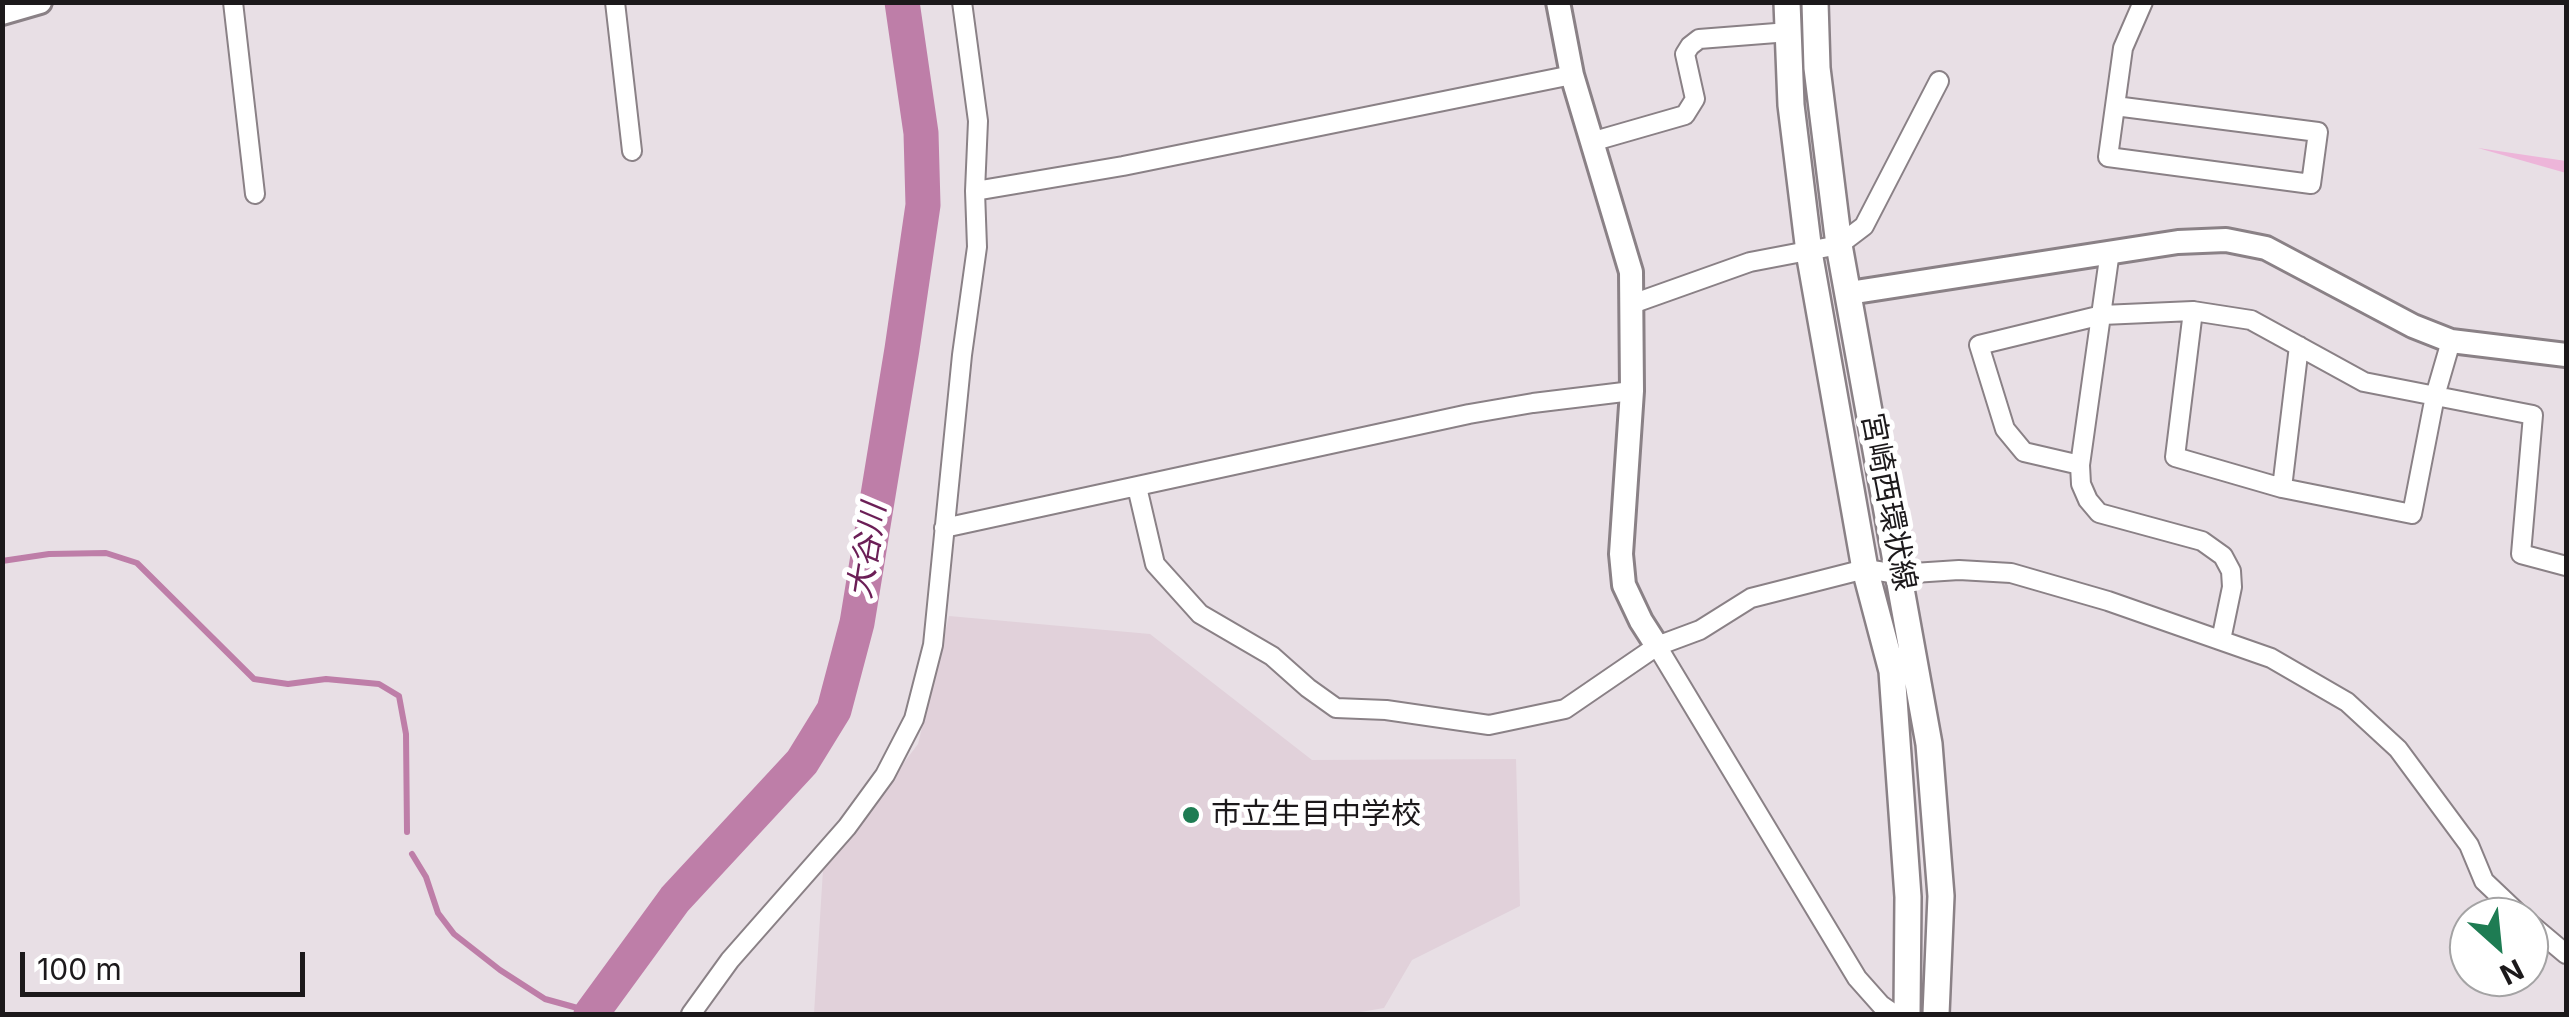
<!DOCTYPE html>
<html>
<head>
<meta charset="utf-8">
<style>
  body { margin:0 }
  #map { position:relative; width:2569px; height:1017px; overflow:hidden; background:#e8dfe5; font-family:Inter,sans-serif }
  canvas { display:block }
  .frame { position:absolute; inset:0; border:5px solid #1c191b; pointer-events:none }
  .north { position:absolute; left:2449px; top:897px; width:100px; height:100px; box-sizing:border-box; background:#fff; border:2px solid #a4a3a4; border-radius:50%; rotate:153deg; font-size:28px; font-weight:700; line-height:40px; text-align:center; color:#1c191b }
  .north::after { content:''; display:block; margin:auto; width:35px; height:45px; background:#1e7c53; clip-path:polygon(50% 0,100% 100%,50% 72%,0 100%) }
  .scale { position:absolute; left:20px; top:952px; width:285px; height:45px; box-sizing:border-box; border:5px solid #1c191b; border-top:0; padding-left:12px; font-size:30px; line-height:35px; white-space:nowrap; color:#1c191b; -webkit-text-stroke:8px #fff; paint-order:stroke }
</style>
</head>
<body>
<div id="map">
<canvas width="2569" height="1017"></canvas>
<div class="frame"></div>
<div class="north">N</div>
<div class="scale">100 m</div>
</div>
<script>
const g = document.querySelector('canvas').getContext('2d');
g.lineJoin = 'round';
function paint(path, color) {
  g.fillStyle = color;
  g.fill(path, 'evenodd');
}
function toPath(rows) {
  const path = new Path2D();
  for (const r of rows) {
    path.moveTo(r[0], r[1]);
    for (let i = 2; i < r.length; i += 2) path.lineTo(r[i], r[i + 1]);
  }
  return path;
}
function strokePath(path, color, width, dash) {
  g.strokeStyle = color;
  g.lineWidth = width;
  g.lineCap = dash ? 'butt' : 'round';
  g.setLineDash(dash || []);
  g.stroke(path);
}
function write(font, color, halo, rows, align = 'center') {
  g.font = font + ' Inter,"Noto Sans JP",sans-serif';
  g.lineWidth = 10;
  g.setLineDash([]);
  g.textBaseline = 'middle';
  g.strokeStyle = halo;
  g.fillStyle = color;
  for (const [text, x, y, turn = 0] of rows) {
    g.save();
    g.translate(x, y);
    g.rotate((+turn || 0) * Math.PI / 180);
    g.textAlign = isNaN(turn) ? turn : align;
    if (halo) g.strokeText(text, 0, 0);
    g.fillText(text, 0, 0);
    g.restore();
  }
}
const built = toPath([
  [949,616,1150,634,1312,760,1516,759,1520,906,1412,960,1384,1008,1349,1014,814,1014,823,870,918,744]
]);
const green = toPath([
  [2478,148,2566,161,2566,173]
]);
const stream = toPath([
  [2,561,49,554,106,553,137,563,254,679,288,684,326,679,379,684,399,696,406,734,407,832],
  [412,854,426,877,438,913,454,934,500,970,545,999,592,1012]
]);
const river = toPath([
  [591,1014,675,899,802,762,834,710,857,623,902,349,923,205,921,133,902,2]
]);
const street = toPath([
  [233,2,255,194],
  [615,2,632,151],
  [2115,106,2318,132,2311,184,2108,157,2115,106,2123,48,2143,2],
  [1591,142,1685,115,1695,99,1685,54,1690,46,1699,39,1789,32],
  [975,191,1123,166,1572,75],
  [2110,251,2080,465,2081,484,2088,500,2099,513,2202,541,2223,556,2231,571,2232,587,2221,640],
  [1632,304,1750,262,1839,245,1864,226,1939,81],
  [2193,311,2175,457,2282,488,2412,514,2435,396,2451,341],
  [2080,465,2024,452,2005,429,1979,345,2102,315,2193,311,2251,320,2364,382,2533,415,2521,554,2566,566],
  [1137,487,1155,564,1200,614,1272,656,1308,688,1336,708,1386,710,1489,725,1565,709,1657,646,1700,630,1751,598,1865,569,1898,574,1959,570,2011,573,2108,601,2271,658,2347,702,2398,749,2469,845,2484,881,2522,917],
  [2282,488,2299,346],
  [944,528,1469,414,1533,403,1632,391],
  [1657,646,1857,978,1881,1005,1894,1014],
  [2529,923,2566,954],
  [691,1014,730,960,847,827,885,775,914,719,933,645,962,355,977,247,975,191,978,121,962,2]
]);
const secondary = toPath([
  [1558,2,1572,75,1631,272,1632,391,1621,554,1624,585,1641,621,1657,646],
  [2,13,40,2],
  [1849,293,2178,242,2226,240,2266,248,2413,326,2451,341,2566,355]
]);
const primary = toPath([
  [1787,2,1791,105,1809,252,1865,569,1892,671,1908,897,1907,1014],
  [1815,2,1817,68,1839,245,1929,744,1941,896,1936,1014]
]);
const markers = [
  [1191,815,10,"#1e7c53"]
];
const streetNames = [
  ["宮崎西環状線",1888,502,79]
];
const poiNames = [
  ["市立生目中学校",1211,815]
];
const waterNames = [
  ["大谷川",868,551,-81]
];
paint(built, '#e1d1da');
paint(green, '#edb5d9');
strokePath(stream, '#be7ea8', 6);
strokePath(river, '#be7ea8', 35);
strokePath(street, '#8a8186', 22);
strokePath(secondary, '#8a8186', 28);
strokePath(primary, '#8a8186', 30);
strokePath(street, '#fff', 18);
strokePath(secondary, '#fff', 22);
strokePath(primary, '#fff', 25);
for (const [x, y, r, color] of markers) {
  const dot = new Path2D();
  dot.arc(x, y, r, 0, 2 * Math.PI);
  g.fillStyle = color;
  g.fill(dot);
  strokePath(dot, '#fff', 4);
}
write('30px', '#1c191b', '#fff', streetNames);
write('30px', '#1c191b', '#fff', poiNames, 'left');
write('italic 32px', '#6b1e56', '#fff', waterNames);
</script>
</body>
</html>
